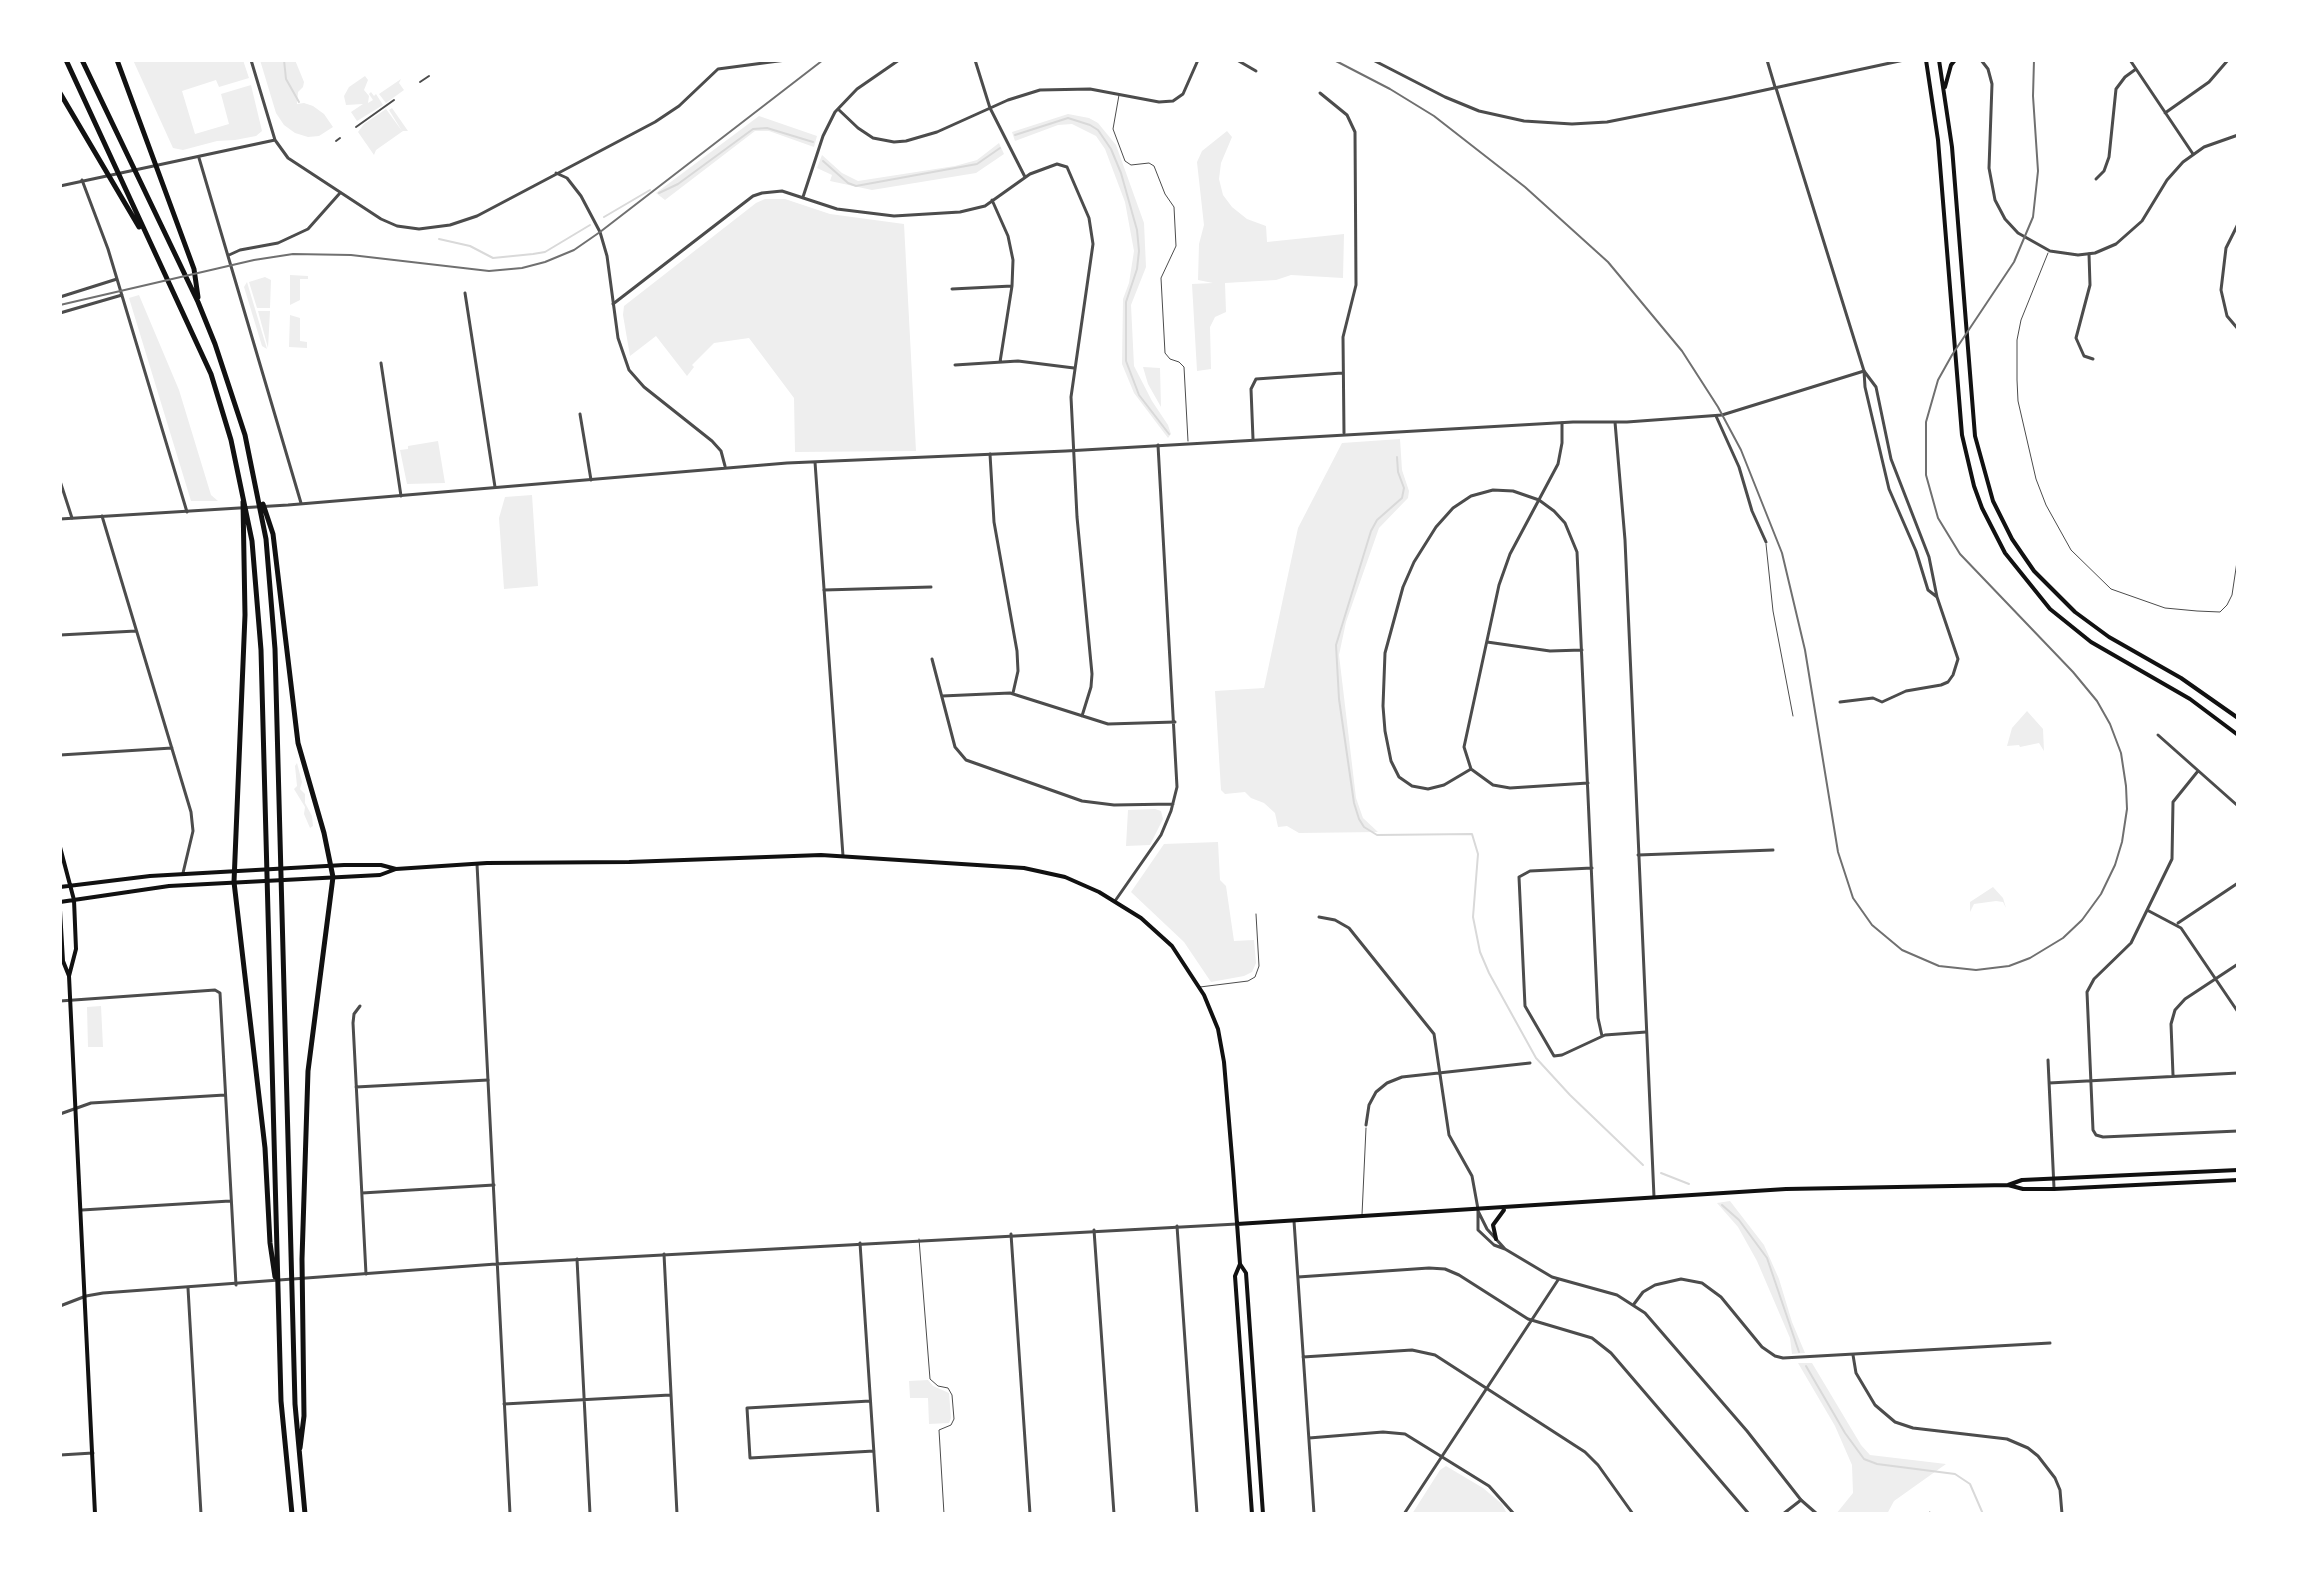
<!DOCTYPE html>
<html>
<head>
<meta charset="utf-8">
<style>
  body { margin:0 }
  #map { position:relative; width:2298px; height:1574px; overflow:hidden; background:#fff; font-family:"DM Sans",sans-serif }
  canvas { display:block }
  .frame { position:absolute; inset:0; border:62px solid #fff; pointer-events:none }
</style>
</head>
<body>
<div id="map">
<canvas width="2298" height="1574"></canvas>
<div class="frame"></div>
</div>
<script>
const g = document.querySelector('canvas').getContext('2d');
g.lineJoin = 'round';
function paint(path, color) {
  g.fillStyle = color;
  g.fill(path, 'evenodd');
}
function toPath(rows) {
  const path = new Path2D();
  for (const r of rows) {
    path.moveTo(r[0], r[1]);
    for (let i = 2; i < r.length; i += 2) path.lineTo(r[i], r[i + 1]);
  }
  return path;
}
function strokePath(path, color, width, dash) {
  g.strokeStyle = color;
  g.lineWidth = width;
  g.lineCap = dash ? 'butt' : 'round';
  g.setLineDash(dash || []);
  g.stroke(path);
}
const green = toPath([
  [133,60,243,60,249,78,219,87,216,80,182,91,195,134,229,124,221,94,251,85,262,131,256,136,235,140,217,141,183,150,173,148],
  [260,60,295,60,304,82,303,87,298,92,297,104,304,103,313,106,324,114,333,127,319,136,308,137,295,133,284,125,276,113],
  [365,76,368,80,364,90,369,96,368,103,373,100,369,94,371,92,374,96,376,94,383,105,357,121,351,112,363,104,346,105,344,96,349,87],
  [401,79,399,83,404,90,386,103,379,94],
  [392,108,408,131,403,131,376,150,374,155,358,132,364,124,386,109,402,131,389,110],
  [1068,114,1089,118,1098,123,1116,145,1144,223,1146,267,1131,305,1134,366,1152,401,1168,425,1171,434,1168,438,1134,393,1122,364,1123,299,1129,283,1134,251,1125,202,1105,149,1096,136,1072,124,1058,125,1015,141,1012,132],
  [759,116,817,136,814,147,769,131,755,131,665,200,656,193],
  [1227,131,1232,137,1221,163,1219,179,1223,195,1232,207,1247,219,1266,226,1267,242,1344,234,1343,278,1291,275,1276,280,1225,283,1226,312,1215,317,1210,327,1211,369,1197,371,1192,284,1213,283,1198,280,1199,244,1204,225,1197,162,1202,151],
  [999,143,1004,154,976,173,872,190,830,181,832,175,817,168,822,155,842,173,858,181,955,166,977,160],
  [765,199,785,199,830,214,904,224,916,451,795,452,794,398,749,338,714,343,692,365,694,367,687,376,656,336,630,356,623,315,624,306,756,203],
  [290,275,308,276,308,279,300,279,300,300,290,305],
  [265,277,271,280,270,308,257,308,249,282],
  [247,282,267,349,262,346,244,287],
  [139,295,179,390,211,495,218,501,191,501,129,298],
  [258,311,270,311,268,348],
  [290,315,300,318,300,341,307,342,307,348,289,347],
  [1143,367,1160,368,1161,407,1148,384],
  [1400,439,1402,470,1409,491,1408,498,1379,528,1346,622,1339,655,1356,798,1363,818,1378,832,1299,833,1287,826,1278,827,1275,813,1264,803,1251,798,1245,792,1225,794,1221,790,1215,691,1264,688,1298,528,1342,443],
  [438,441,445,483,407,484,400,450,408,449,408,446],
  [532,495,538,586,504,589,499,518,505,497],
  [2027,711,2043,729,2044,751,2039,743,2020,747,2019,745,2007,746,2012,728],
  [297,763,302,782,300,789,305,794,305,803,312,816,313,826,310,828,304,814,305,807,294,789,297,786,295,766],
  [1155,809,1161,811,1163,819,1150,845,1126,846,1128,810],
  [1218,842,1220,880,1226,886,1234,941,1254,940,1256,963,1252,972,1244,976,1211,982,1184,942,1131,892,1164,844],
  [1993,887,2003,898,2006,908,2003,902,1996,901,1974,904,1970,912,1970,902],
  [101,1006,103,1047,88,1047,87,1007],
  [1730,1201,1764,1245,1779,1279,1792,1322,1805,1353,1792,1354,1790,1338,1757,1261,1738,1227,1717,1203],
  [1798,1363,1812,1363,1861,1445,1870,1455,1946,1464,1894,1501,1887,1514,1836,1514,1853,1493,1852,1465,1835,1426],
  [928,1380,933,1386,949,1393,951,1418,949,1423,929,1424,928,1398,910,1398,909,1381],
  [1446,1466,1483,1488,1502,1504,1507,1514,1412,1514,1440,1470]
]);
const stream = toPath([
  [284,60,286,79,299,102],
  [1015,135,1068,118,1090,125,1098,130,1111,149,1121,173,1137,230,1139,251,1137,269,1126,302,1126,361,1139,395,1169,434],
  [823,161,848,183,856,186,977,164,1000,148],
  [659,193,678,184,753,129,767,128,813,142],
  [604,217,650,190],
  [439,239,470,246,493,258,533,254,545,252,590,225],
  [1397,457,1398,472,1404,488,1402,498,1377,520,1371,531,1336,645,1339,699,1354,803,1359,819,1364,827,1377,835,1472,834,1478,854,1473,917,1480,952,1489,973,1536,1058,1570,1095,1643,1165],
  [1661,1173,1689,1184],
  [1722,1205,1739,1220,1767,1258,1799,1352],
  [1806,1366,1845,1433,1864,1459,1877,1464,1955,1474,1970,1484,1983,1514]
]);
const service = toPath([
  [1119,95,1113,129,1125,161,1131,165,1149,163,1154,166,1165,194,1174,207,1176,246,1161,278,1165,353,1170,359,1179,362,1184,367,1188,441],
  [2048,253,2021,320,2017,340,2017,380,2018,401,2036,479,2046,505,2071,550,2111,589,2165,608,2197,611,2220,612,2227,605,2232,595,2238,555],
  [1766,544,1773,611,1793,716],
  [1200,987,1248,981,1255,977,1259,966,1256,914],
  [1362,1215,1366,1128],
  [919,1239,930,1379,938,1386,948,1388,952,1395,954,1419,951,1425,939,1430,944,1514],
  [1930,1512,1931,1514]
]);
const pedestrian = toPath([
  [672,60,672,61],
  [420,82,429,76],
  [356,127,394,100],
  [336,141,340,138]
]);
const minor = toPath([
  [975,60,990,108,1025,177],
  [1237,60,1256,71],
  [1767,60,1775,87],
  [2130,60,2193,154],
  [1320,93,1347,115,1355,132,1356,285,1343,337,1344,433],
  [838,109,858,128,873,138,894,142,906,141,937,132,1008,100,1040,90,1090,89,1159,102,1173,101,1183,94,1198,60],
  [2165,113,2209,82,2228,60],
  [199,158,301,503],
  [2096,179,2104,171,2109,157,2116,89,2125,77,2136,69],
  [82,180,108,249,187,512],
  [803,197,823,136,835,112,857,89,899,60],
  [992,200,1008,236,1013,260,1012,286,1000,362],
  [2238,224,2226,248,2221,290,2227,316,2238,329],
  [2089,254,2090,285,2076,338,2084,356,2093,359],
  [229,255,240,250,278,243,308,229,340,193],
  [952,289,1012,286],
  [465,293,495,487],
  [60,297,117,279],
  [613,304,753,196,762,193,782,191,837,209,894,216,960,212,985,206,1030,174,1057,164,1067,167,1089,218,1093,244,1071,397,1077,517,1092,674,1091,687,1082,716],
  [60,313,122,295],
  [381,363,401,496],
  [955,365,1018,361,1074,368],
  [1864,371,1865,387,1889,489,1916,551,1928,590,1937,597],
  [580,414,591,480],
  [1716,416,1739,467,1752,511,1766,542],
  [1562,423,1562,443,1558,464,1510,554,1499,585,1464,747,1471,769,1493,785,1510,788,1588,783],
  [1253,439,1251,389,1256,379,1342,373],
  [990,454,994,522,1017,651,1018,671,1013,693],
  [60,481,72,518],
  [102,516,191,812,193,831,183,873],
  [824,590,931,587],
  [60,635,136,631],
  [1487,642,1550,651,1582,650],
  [932,659,955,747,966,760,1082,801,1114,805,1173,804],
  [942,696,1010,693,1108,724,1175,722],
  [1840,702,1873,698,1882,702,1906,691,1941,685,1948,682,1953,675,1958,659,1937,597,1929,557,1891,459,1876,387,1864,371],
  [2158,735,2238,806],
  [60,755,172,748],
  [1471,769,1444,785,1428,789,1412,786,1399,777,1391,761,1385,731,1383,706,1385,653,1403,587,1414,562,1436,527,1453,508,1471,496,1493,490,1513,491,1539,500,1554,511,1565,523,1577,552,1598,1018,1602,1036],
  [2198,771,2173,802,2172,859,2131,943,2094,979,2087,992,2093,1130,2096,1135,2103,1137,2238,1131],
  [1638,855,1773,850],
  [1592,868,1530,871,1519,877,1525,1006,1554,1056,1562,1055,1605,1035,1646,1032],
  [1115,901,1161,835,1171,811,1177,787,1158,445],
  [2147,910,2181,928,2238,1012],
  [1319,917,1335,920,1349,928,1434,1034,1449,1135,1472,1176,1478,1209],
  [2178,923,2238,883],
  [60,1001,215,990,220,993,236,1285],
  [360,1006,354,1014,353,1023,366,1274],
  [2048,1060,2054,1188],
  [2173,1075,2171,1024,2175,1010,2185,999,2238,964],
  [2049,1083,2238,1073],
  [356,1087,488,1080],
  [60,1114,91,1103,225,1095],
  [1366,1125,1369,1105,1376,1092,1387,1083,1402,1077,1530,1063],
  [362,1193,494,1185],
  [82,1210,230,1201],
  [1294,1221,1314,1514],
  [1177,1226,1197,1514],
  [1094,1230,1114,1514],
  [1011,1234,1030,1514],
  [860,1243,878,1514],
  [664,1254,677,1514],
  [577,1259,590,1514],
  [1298,1277,1429,1268,1445,1269,1459,1275,1528,1319,1592,1338,1611,1353,1749,1514],
  [188,1288,201,1514],
  [1634,1304,1643,1292,1655,1285,1681,1279,1702,1283,1721,1297,1762,1347,1775,1356,1783,1358,2050,1343],
  [1853,1355,1856,1373,1875,1405,1895,1422,1913,1428,2007,1439,2028,1448,2038,1456,2055,1478,2060,1490,2062,1514],
  [1303,1357,1412,1350,1435,1355,1585,1452,1598,1465,1633,1514],
  [870,1401,747,1408,750,1458,874,1451],
  [504,1404,670,1395],
  [1309,1438,1383,1432,1405,1434,1489,1486,1514,1514],
  [60,1455,93,1453],
  [1404,1514,1558,1280],
  [1783,1514,1801,1500]
]);
const tertiary = toPath([
  [251,60,275,140,288,158,381,219,397,226,419,229,450,225,477,216,655,122,679,106,718,69,786,60],
  [1373,60,1445,97,1479,111,1524,121,1572,124,1607,122,1728,98,1904,60],
  [1981,60,1988,69,1992,84,1989,168,1995,200,2005,219,2018,233,2050,251,2078,255,2095,253,2116,244,2142,221,2167,180,2183,162,2204,147,2238,135],
  [556,173,567,178,581,196,600,232,607,256,618,338,629,370,644,387,712,441,721,451,725,466],
  [60,186,275,140],
  [1615,422,1625,540,1654,1197],
  [815,462,843,856],
  [60,519,288,505,787,463,1066,451,1573,422,1627,422,1722,415,1864,371,1776,88],
  [477,864,510,1514],
  [1478,1210,1478,1230,1494,1245,1505,1249,1552,1277,1617,1295,1645,1313,1747,1431,1801,1500,1817,1514],
  [1478,1211,1487,1229,1505,1249],
  [60,1306,86,1296,103,1293,496,1264,1237,1224]
]);
const secondary = toPath([
  [60,847,74,900,76,949,69,976],
  [60,887,150,876,344,865,381,865,396,869,487,863,629,862,821,855,1024,868,1065,877,1099,892,1141,918,1172,946,1204,995,1218,1029,1224,1062,1233,1169,1240,1264,1235,1276,1252,1514],
  [60,902,169,886,380,875,396,869],
  [60,910,63,961,69,976,95,1514],
  [2008,1185,2023,1189,2054,1189,2238,1180],
  [1237,1224,1786,1189,2008,1185,2022,1180,2238,1170],
  [1496,1239,1493,1225,1504,1210],
  [1240,1264,1246,1273,1263,1514]
]);
const primary = toPath([
  [1926,60,1938,140,1962,435,1974,486,1982,508,2005,553,2050,609,2091,642,2190,699,2238,735],
  [1939,60,1952,147,1975,436,1993,501,2012,539,2034,571,2075,612,2109,637,2181,678,2238,718],
  [1945,87,1951,65,1955,60]
]);
const motorway = toPath([
  [66,60,211,374,231,440,252,541,261,650,281,1401,292,1514],
  [82,60,198,302,215,344,245,435,266,539,275,649,295,1404,305,1514],
  [117,60,194,269,198,297],
  [60,93,139,227],
  [243,502,245,615,234,882,265,1148,270,1243,275,1277],
  [263,504,273,534,298,743,324,833,333,877,308,1071,302,1259,304,1416,300,1448]
]);
const rail = toPath([
  [1334,60,1390,89,1434,116,1525,187,1608,262,1682,351,1718,407,1741,450,1782,553,1805,650,1838,852,1853,898,1872,925,1902,950,1939,966,1976,970,2009,966,2030,958,2063,938,2082,920,2101,894,2115,865,2122,842,2127,809,2126,786,2121,753,2110,724,2097,701,2073,672,1960,554,1938,518,1926,475,1926,422,1938,380,1952,355,2014,262,2033,217,2038,171,2033,96,2034,60],
  [60,305,254,260,293,254,351,255,489,271,522,268,545,262,574,250,600,232,823,60]
]);
paint(green, '#eee');
strokePath(stream, '#d9d9d9', 2);
strokePath(service, '#4c4c4c', 1);
strokePath(pedestrian, '#4c4c4c', 2);
strokePath(minor, '#4c4c4c', 3);
strokePath(tertiary, '#4c4c4c', 3);
strokePath(secondary, '#111', 4);
strokePath(primary, '#111', 4);
strokePath(motorway, '#111', 5);
strokePath(rail, '#707070', 2);
</script>
</body>
</html>
